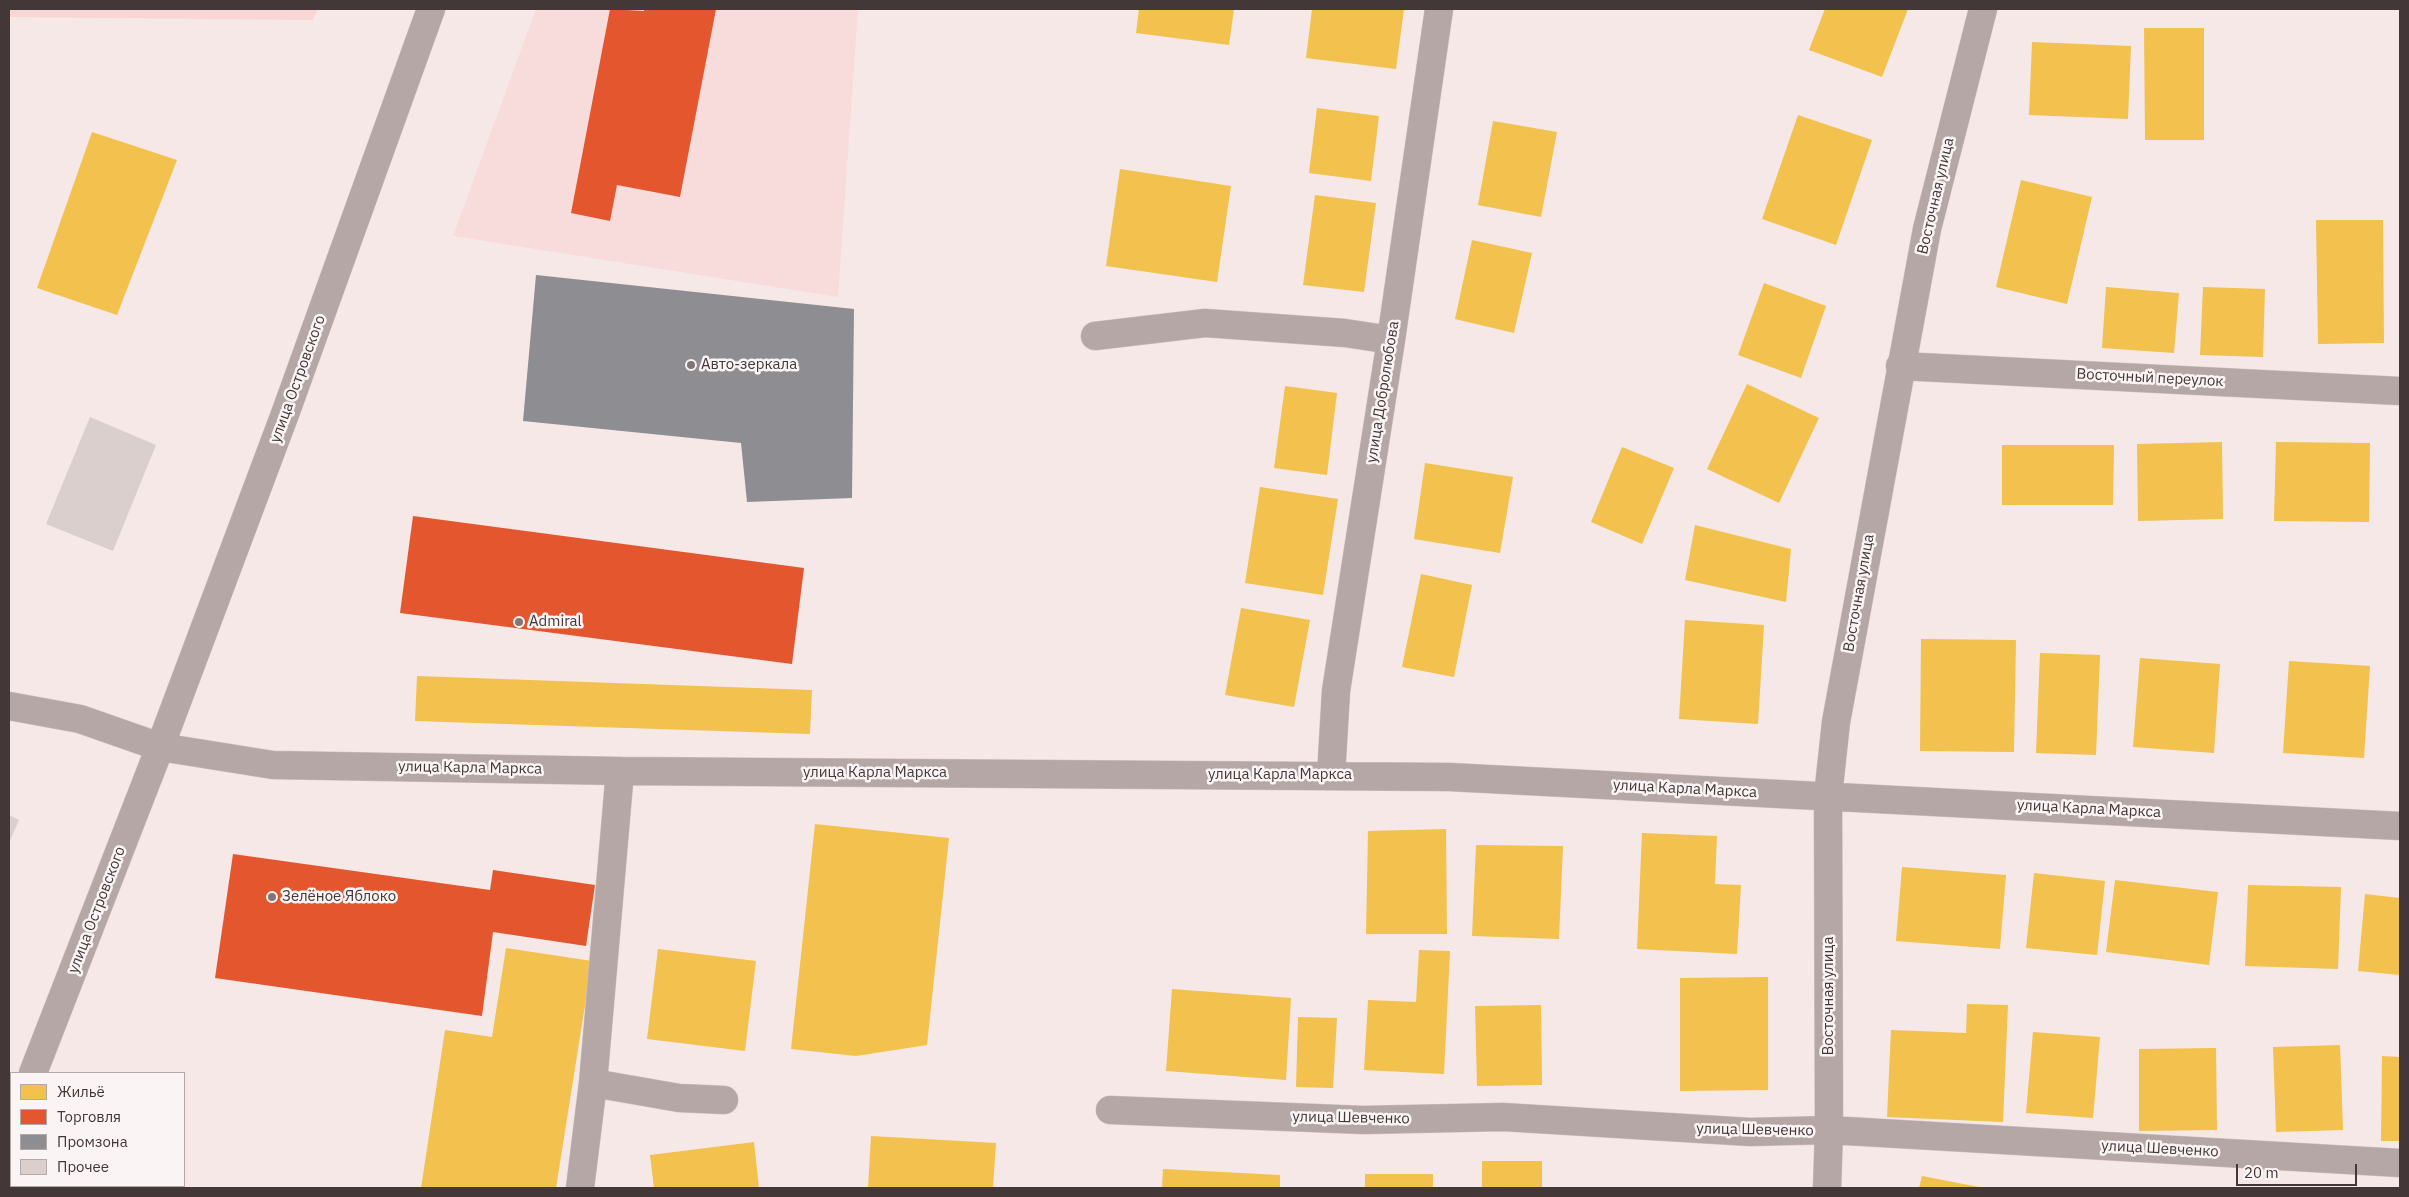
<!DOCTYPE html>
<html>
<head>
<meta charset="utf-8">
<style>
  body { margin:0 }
  #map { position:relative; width:2409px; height:1197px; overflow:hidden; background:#f5e8e7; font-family:"IBM Plex Sans",sans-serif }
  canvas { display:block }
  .frame { position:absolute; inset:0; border:10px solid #433737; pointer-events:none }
  .legend { position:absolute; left:10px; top:1072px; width:175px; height:115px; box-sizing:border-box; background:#fbf4f4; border:1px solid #b1a8a8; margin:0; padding:6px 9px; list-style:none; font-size:15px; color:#433737 }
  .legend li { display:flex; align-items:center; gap:10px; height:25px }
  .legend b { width:25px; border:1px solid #b1a8a8 }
  .scale { position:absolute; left:2236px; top:1164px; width:121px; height:22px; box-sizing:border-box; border:2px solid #433737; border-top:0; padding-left:6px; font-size:15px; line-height:18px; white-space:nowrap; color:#433737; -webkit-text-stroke:4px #fbf4f4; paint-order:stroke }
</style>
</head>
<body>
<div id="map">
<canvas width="2409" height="1197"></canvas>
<div class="frame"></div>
<ul class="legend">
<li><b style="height:14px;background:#f2c14e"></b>Жильё</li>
<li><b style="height:14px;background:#e4572e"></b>Торговля</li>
<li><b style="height:14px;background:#8d8d92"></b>Промзона</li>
<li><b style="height:14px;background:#dbcfce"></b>Прочее</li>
</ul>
<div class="scale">20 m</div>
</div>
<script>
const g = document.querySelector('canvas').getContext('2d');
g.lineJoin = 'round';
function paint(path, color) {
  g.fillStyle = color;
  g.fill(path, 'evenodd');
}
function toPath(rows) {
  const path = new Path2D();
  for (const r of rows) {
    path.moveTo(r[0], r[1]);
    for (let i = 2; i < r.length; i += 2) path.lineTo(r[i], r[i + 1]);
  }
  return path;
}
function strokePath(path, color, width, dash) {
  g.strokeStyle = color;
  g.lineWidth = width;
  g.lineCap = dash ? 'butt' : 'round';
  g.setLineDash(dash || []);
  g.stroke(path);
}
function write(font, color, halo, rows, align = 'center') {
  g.font = font + ' "IBM Plex Sans",sans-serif';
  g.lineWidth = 5;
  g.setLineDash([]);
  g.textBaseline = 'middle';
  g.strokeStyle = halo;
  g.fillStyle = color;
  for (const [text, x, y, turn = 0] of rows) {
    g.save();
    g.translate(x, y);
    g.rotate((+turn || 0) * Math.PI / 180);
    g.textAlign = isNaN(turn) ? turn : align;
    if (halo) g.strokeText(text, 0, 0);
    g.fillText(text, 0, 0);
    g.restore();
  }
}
const built = toPath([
  [536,9,858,9,838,297,453,236]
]);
const green = toPath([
  [9,9,318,9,313,20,9,17]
]);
const homes = toPath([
  [1139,9,1234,9,1229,45,1136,33],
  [1312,9,1404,9,1396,69,1306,58],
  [1825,9,1908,9,1882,77,1809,50],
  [2144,28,2204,28,2204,140,2145,140],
  [2032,42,2131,46,2128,119,2029,115],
  [1317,108,1379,116,1371,181,1309,173],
  [1798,115,1872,140,1836,245,1762,219],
  [1493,121,1557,132,1541,217,1478,205],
  [92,132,177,160,117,315,37,288],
  [1120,169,1231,186,1217,282,1106,266],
  [2021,180,2092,197,2067,304,1996,287],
  [1315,195,1376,203,1364,292,1303,285],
  [2316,220,2383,220,2384,343,2318,344],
  [1472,240,1532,253,1514,333,1455,319],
  [1764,283,1826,306,1801,378,1738,355],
  [2106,287,2179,293,2174,353,2102,348],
  [2203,287,2265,289,2263,357,2200,355],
  [1747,384,1819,418,1779,503,1707,469],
  [1285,386,1337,393,1327,475,1274,468],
  [2222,442,2223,519,2138,521,2137,444],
  [2276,442,2370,443,2369,522,2274,521],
  [2002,445,2114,445,2113,505,2002,505],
  [1622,447,1674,468,1642,544,1591,522],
  [1425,463,1513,477,1500,553,1414,539],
  [1260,487,1338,499,1323,595,1245,583],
  [1695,525,1791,549,1786,602,1685,580],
  [1421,574,1472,585,1454,677,1402,667],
  [1241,608,1310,620,1294,707,1225,695],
  [1685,620,1764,625,1758,724,1679,719],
  [1921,639,2016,640,2014,752,1920,751],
  [2040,653,2100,655,2096,755,2036,753],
  [2140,658,2220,664,2214,753,2133,747],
  [2289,661,2370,666,2364,758,2283,753],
  [417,676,812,690,810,734,415,721],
  [815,824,949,838,927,1045,856,1056,791,1049],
  [1446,829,1447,934,1366,934,1368,831],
  [1642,833,1717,836,1715,884,1741,885,1737,954,1637,949],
  [1476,845,1563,846,1559,939,1472,936],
  [1902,867,2006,875,2000,949,1896,941],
  [2034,873,2105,881,2097,955,2026,948],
  [2115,880,2218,892,2209,965,2106,952],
  [2248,885,2341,887,2338,969,2245,966],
  [2365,894,2400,898,2400,975,2358,971],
  [506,948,592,961,556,1188,421,1188,445,1030,492,1037],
  [658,949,756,961,745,1051,647,1039],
  [1419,950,1450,951,1444,1074,1364,1070,1368,1000,1416,1002],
  [1768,977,1768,1090,1680,1091,1680,978],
  [1172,989,1291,998,1286,1080,1166,1071],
  [1967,1004,2008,1005,2003,1122,1887,1117,1891,1030,1966,1033],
  [1541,1005,1542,1085,1477,1086,1475,1006],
  [1298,1017,1337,1018,1333,1088,1296,1087],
  [2033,1032,2100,1037,2093,1118,2026,1113],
  [2340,1045,2343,1130,2276,1132,2273,1047],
  [2216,1048,2217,1130,2139,1131,2139,1049],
  [2382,1056,2400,1057,2400,1141,2381,1141],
  [871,1136,996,1143,993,1188,868,1188],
  [754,1142,759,1188,654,1188,650,1155],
  [1482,1161,1542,1161,1542,1188,1482,1188],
  [1163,1169,1280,1175,1280,1188,1162,1188],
  [1365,1174,1433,1174,1433,1188,1365,1188],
  [1922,1176,1979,1187,1979,1188,1919,1188]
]);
const shops = toPath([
  [610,9,644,11,644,9,716,9,680,197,617,185,610,221,571,213],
  [413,516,804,568,792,664,400,613],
  [233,854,490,890,493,870,595,885,586,946,493,932,482,1016,215,978]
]);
const industry = toPath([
  [536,275,854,309,852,498,747,502,741,443,523,421]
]);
const building = toPath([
  [90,417,156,445,113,551,46,524],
  [9,815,19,820,9,843]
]);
const minor = toPath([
  [1095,336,1205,323,1345,333,1391,340],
  [1900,366,2400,391],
  [9,706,80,719,160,747,273,765,620,771,1449,777,2400,826],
  [1331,776,1336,691,1391,340,1439,9],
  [33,1073,160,747,285,414,431,9],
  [593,1083,679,1098,724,1100],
  [1110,1110,1364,1120,1503,1117,1750,1132,1829,1130,2400,1163],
  [9,1137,11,1131],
  [580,1188,593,1083,620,771],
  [1827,1188,1829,1130,1828,796,1836,722,1927,229,1983,9]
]);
const markers = [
  [691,365,5,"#817575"],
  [519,622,5,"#817575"],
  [272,897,5,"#817575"]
];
const streetNames = [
  ["Восточная улица",1936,196,-77],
  ["Восточный переулок",2150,378,3],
  ["улица Островского",298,379,-70],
  ["улица Добролюбова",1383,392,-81],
  ["Восточная улица",1859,593,-80],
  ["улица Карла Маркса",470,768,1],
  ["улица Карла Маркса",875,773],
  ["улица Карла Маркса",1280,775],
  ["улица Карла Маркса",1685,789,3],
  ["улица Карла Маркса",2089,809,3],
  ["улица Островского",97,910,-69],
  ["Восточная улица",1829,996,-90],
  ["улица Шевченко",1351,1118,1],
  ["улица Шевченко",1755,1130,1],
  ["улица Шевченко",2160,1149,3]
];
const poiNames = [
  ["Авто-зеркала",701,365],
  ["Admiral",529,622],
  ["Зелёное Яблоко",282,897]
];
paint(built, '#f8dcdb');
paint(green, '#f7d6d5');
paint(homes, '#f2c14e');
paint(shops, '#e4572e');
paint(industry, '#8d8d92');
paint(building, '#dbcfce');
strokePath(minor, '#d1c5c5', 29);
strokePath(minor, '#b6a7a7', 28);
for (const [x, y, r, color] of markers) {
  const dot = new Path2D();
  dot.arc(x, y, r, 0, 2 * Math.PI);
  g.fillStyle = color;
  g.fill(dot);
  strokePath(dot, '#fbf4f4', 2);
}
write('15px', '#433737', '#fbf4f4', streetNames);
write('15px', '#433737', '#fbf4f4', poiNames, 'left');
</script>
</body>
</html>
